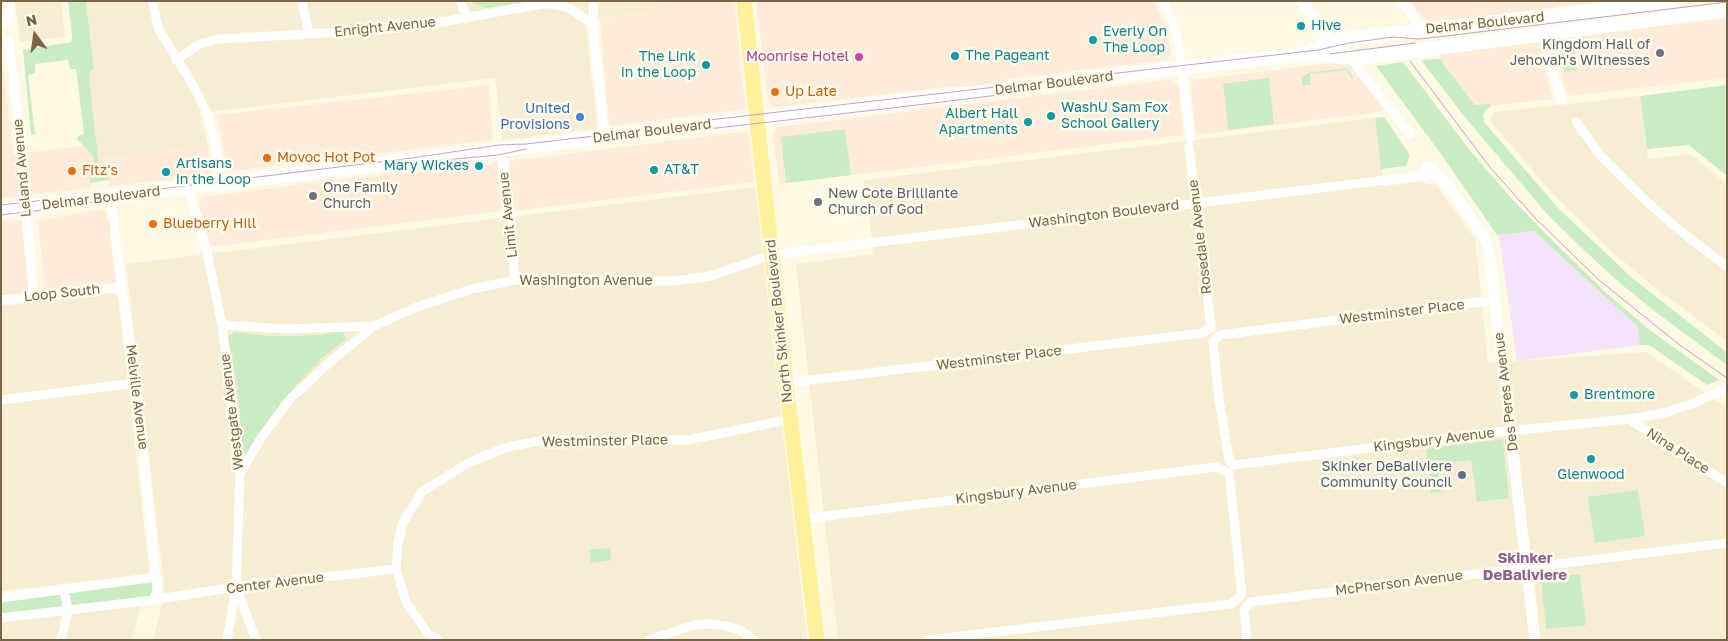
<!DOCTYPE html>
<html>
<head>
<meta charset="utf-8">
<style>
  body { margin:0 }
  #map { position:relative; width:1728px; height:641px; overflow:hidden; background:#fef9e5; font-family:"Golos Text",sans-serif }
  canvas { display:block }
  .frame { position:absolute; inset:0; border:2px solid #796448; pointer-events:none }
  .north { position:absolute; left:10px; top:10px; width:50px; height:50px; -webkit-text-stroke:4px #fffced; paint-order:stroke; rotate:346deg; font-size:14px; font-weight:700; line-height:20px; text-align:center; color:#796448 }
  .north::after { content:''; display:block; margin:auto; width:18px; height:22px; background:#796448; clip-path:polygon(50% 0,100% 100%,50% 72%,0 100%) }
</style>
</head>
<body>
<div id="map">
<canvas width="1728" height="641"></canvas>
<div class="frame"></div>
<div class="north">N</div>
</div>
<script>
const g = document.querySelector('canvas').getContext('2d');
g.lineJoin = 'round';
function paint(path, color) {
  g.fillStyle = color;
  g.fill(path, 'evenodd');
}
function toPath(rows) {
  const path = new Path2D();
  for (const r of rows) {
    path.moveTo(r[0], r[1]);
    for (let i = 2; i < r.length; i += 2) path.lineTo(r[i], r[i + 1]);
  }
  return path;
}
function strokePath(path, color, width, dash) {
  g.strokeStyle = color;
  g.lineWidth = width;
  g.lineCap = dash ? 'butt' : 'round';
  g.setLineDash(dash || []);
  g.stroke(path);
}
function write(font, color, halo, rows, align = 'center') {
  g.font = font + ' "Golos Text",sans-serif';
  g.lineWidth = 5;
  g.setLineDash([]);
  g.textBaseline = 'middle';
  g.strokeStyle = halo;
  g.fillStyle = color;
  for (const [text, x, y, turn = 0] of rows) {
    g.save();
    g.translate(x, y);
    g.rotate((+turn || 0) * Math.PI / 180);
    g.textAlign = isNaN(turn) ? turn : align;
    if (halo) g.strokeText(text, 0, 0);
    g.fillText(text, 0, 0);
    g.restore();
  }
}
const residential = toPath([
  [15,1,61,1,65,37,20,42],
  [86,1,660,1,661,9,585,21,597,124,597,127,594,129,503,140,495,78,200,113,208,146,98,159,89,80,90,72,94,69],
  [1640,96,1648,159,1691,154,1727,185,1727,341,1654,287,1609,249,1552,193,1491,122,1491,117,1495,112],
  [1375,118,1384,186,1417,182,1436,185,1475,239,1488,363,1646,352,1727,408,1727,640,838,640,796,264,874,254,864,180],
  [755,187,807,640,153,640,162,605,164,585,126,264],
  [108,293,114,293,118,296,149,570,146,573,142,575,1,591,1,306],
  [141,605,132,640,1,640,1,622]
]);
const commercial = toPath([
  [660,1,734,1,745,103,745,109,611,126,609,122,604,72,600,19,661,9],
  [756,1,1154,1,1166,29,1171,53,1167,60,1006,79,1004,83,960,89,956,86,777,107,771,105,768,99],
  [1410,1,1609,1,1432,23,1424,20],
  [1727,18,1727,78,1569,96,1563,81,1554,44,1554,40,1558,38],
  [1532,41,1537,42,1539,46,1553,99,1491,106,1489,104,1476,105,1440,59,1439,52],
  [1,50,13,154,82,146,93,156,95,175,89,176,90,188,1,198],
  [1345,61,1349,63,1383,109,1379,112,1196,135,1190,88,1191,82,1194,80],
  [1168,80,1173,81,1179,88,1183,135,779,184,773,135,777,128,779,127],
  [489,85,493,140,231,171,227,170,221,132,216,115],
  [741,132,748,134,749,138,754,182,514,211,509,166,511,161],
  [208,146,211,171,208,176,109,186,108,173,100,174,98,159],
  [495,160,497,163,502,211,211,247,199,206,202,197,334,180,490,165],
  [101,209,106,213,110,223,116,281,112,284,47,291,45,290,38,222,41,220],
  [22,220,29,292,1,297,1,222]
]);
const education = toPath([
  [1534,231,1638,327,1640,345,1517,361,1499,235]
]);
const green = toPath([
  [68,1,86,1,94,69,90,72,89,80,100,174,108,173,109,180,90,183,89,176,95,175,93,156,77,139,79,136,84,134,76,69,70,69,68,60,35,64,35,73,28,75,35,134,31,135,23,50,71,42,72,36],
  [469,1,528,1,487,8,476,5],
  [1574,42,1577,70,1564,72,1558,44],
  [1440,59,1475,105,1489,104,1491,106,1486,110,1483,115,1484,122,1558,208,1631,277,1724,350,1727,354,1727,365,1661,316,1622,285,1585,251,1547,214,1464,116,1421,60],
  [1403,62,1472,153,1511,198,1554,242,1604,291,1650,330,1719,380,1707,385,1649,345,1640,345,1638,327,1534,231,1497,235,1441,154,1376,66],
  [1347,68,1354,78,1352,79,1346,70,1310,74,1311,85,1302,85,1302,77,1308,73],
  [1269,78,1274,124,1228,130,1223,84],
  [1727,85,1727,176,1689,145,1647,149,1640,96],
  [1384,117,1410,155,1406,166,1381,169,1375,118],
  [845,129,851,175,786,183,781,137],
  [341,331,344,332,345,340,322,358,298,383,277,409,251,450,245,454,243,452,242,445,237,386,228,337,235,332,269,336,295,336,320,335],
  [1503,439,1509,498,1477,502,1471,460,1438,464,1441,492,1431,493,1426,449],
  [1638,490,1645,536,1595,543,1588,497],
  [610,548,611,560,591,563,589,550],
  [1580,574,1586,625,1546,629,1541,578],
  [156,577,154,598,1,618,1,598]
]);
const minor = toPath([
  [152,1,159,30,193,85,208,115,217,151,221,184],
  [302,1,309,34],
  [460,1,467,17],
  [593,1,594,40,605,137],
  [1164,1,1175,29,1180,52,1190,138],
  [1543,17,1550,65,1562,100],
  [1,21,11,20,9,1],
  [1,37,8,42,10,47,26,191,25,207,34,296],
  [1350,58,1410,134],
  [176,60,200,44,218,39,380,30,448,21,541,4,552,4,569,8,593,24],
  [1576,122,1601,156,1641,196,1673,225,1727,267],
  [501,150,510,223,515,280],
  [188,187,207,252,222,325,240,474,236,587,227,640],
  [111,196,118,262,139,406,157,591,154,598],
  [1,300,122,287],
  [1496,300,1220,335,1213,342,1219,399,1229,460,1234,465,1499,432,1629,419,1664,413,1694,403,1727,388],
  [222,325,287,329,374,326,417,307,472,289,515,280,550,278,619,281,675,281,710,276,772,255,1436,174],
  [786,383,1203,333,1211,328,1189,146],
  [1,400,136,383],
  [1629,419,1727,483],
  [240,474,261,438,290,399,330,362,374,326],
  [803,519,1216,467,1229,473,1242,595,1231,604,927,640],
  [236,587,256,640],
  [1,598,156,577],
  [1,618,145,601,236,587,396,569],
  [61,640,68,610,64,590],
  [439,640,429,635,407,604,396,569,398,544,402,524,422,492,468,463,504,448,543,440,688,440,791,419],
  [649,640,694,625,710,624,726,626,740,630,754,640],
  [1247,640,1244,610,1251,602,1727,543]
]);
const tertiary = toPath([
  [1302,1,1332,42,1350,58],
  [1403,1,1415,19,1419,30],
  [1426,166,1445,182,1484,236,1489,250,1535,640]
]);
const secondary = toPath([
  [1306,53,1332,42,1349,38,1463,26,1670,1],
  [1,210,1195,66,1302,55,1361,58,1727,10]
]);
const primary = toPath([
  [744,1,786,383,817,640]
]);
const tram = toPath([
  [1330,54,1415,43],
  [1410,61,1489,166,1535,218,1599,280,1681,346,1727,378],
  [682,130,717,128,892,108,1007,94,1040,88],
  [434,161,498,155,526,149],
  [1,205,72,197,119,194,412,158,499,145,526,144,663,128,700,121,1318,50,1349,43,1393,37,1419,39,1446,36,1727,2],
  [1,215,75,206,102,200]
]);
const markers = [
  [1301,26,5,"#0f9aa8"],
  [1093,40,5,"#0f9aa8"],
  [1660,53,5,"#6b7280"],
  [955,56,5,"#0f9aa8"],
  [859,57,5,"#d1479c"],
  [706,65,5,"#0f9aa8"],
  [775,92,5,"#e8710a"],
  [1051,116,5,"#0f9aa8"],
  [580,117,5,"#3f7fe0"],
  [1028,122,5,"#0f9aa8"],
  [267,158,5,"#e8710a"],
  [479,166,5,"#0f9aa8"],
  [654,170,5,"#0f9aa8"],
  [72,171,5,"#e8710a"],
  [166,172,5,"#0f9aa8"],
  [313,196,5,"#6b7280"],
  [818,202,5,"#6b7280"],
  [153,224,5,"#e8710a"],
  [1574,395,5,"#0f9aa8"],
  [1591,459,5,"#0f9aa8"],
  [1462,475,5,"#5c6f8a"]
];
const streetNames = [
  ["Delmar Boulevard",1485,23,-6],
  ["Enright Avenue",385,27,-6],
  ["Delmar Boulevard",1054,83,-7],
  ["Delmar Boulevard",652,131,-7],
  ["Leland Avenue",22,168,-95],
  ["Delmar Boulevard",101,198,-7],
  ["Washington Boulevard",1104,214,-7],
  ["Limit Avenue",508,215,-96],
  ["Rosedale Avenue",1200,237,-97],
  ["Washington Avenue",586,281],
  ["Loop South",62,293,-6],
  ["Westminster Place",1402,312,-7],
  ["North Skinker Boulevard",779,321,-96],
  ["Westminster Place",999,358,-7],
  ["Des Peres Avenue",1506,392,-97],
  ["Melville Avenue",137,397,83],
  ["Westgate Avenue",232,412,-97],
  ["Kingsbury Avenue",1434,440,-7],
  ["Westminster Place",605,441,-1],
  ["Nina Place",1678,451,33],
  ["Kingsbury Avenue",1016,492,-7],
  ["Center Avenue",275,583,-7],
  ["McPherson Avenue",1399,583,-7]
];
const cultureNames = [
  ["Hive",1311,26],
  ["Everly On",1103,32],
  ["The Loop",1103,48],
  ["The Pageant",965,56],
  ["The Link",696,57,"right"],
  ["in the Loop",696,73,"right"],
  ["WashU Sam Fox",1061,108],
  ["School Gallery",1061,124],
  ["Albert Hall",1018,114,"right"],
  ["Apartments",1018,130,"right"],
  ["Artisans",176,164],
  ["in the Loop",176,180],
  ["Mary Wickes",469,166,"right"],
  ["AT&T",664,170],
  ["Brentmore",1584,395],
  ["Glenwood",1591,475,"center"]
];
const worshipNames = [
  ["Kingdom Hall of",1650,45,"right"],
  ["Jehovah's Witnesses",1650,61,"right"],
  ["One Family",323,188],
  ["Church",323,204],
  ["New Cote Brilliante",828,194],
  ["Church of God",828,210]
];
const hotelNames = [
  ["Moonrise Hotel",849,57]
];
const foodNames = [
  ["Up Late",785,92],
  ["Movoc Hot Pot",277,158],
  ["Fitz's",82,171],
  ["Blueberry Hill",163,224]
];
const shopNames = [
  ["United",570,109],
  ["Provisions",570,125]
];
const serviceNames = [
  ["Skinker DeBaliviere",1452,467],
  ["Community Council",1452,483]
];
const neighbourhoodNames = [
  ["Skinker",1525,558],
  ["DeBaliviere",1525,575]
];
paint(residential, '#f6edd3');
paint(commercial, '#ffecd8');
paint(education, '#f6e2fa');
paint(green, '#caecc2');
strokePath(minor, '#fff', 9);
strokePath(tertiary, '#fff', 11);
strokePath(secondary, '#fff', 14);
strokePath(primary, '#fff09b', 15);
strokePath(tram, '#bfa2c8', 1);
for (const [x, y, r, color] of markers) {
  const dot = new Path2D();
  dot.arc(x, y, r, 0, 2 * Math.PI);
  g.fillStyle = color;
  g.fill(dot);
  strokePath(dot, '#fffced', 2);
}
write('14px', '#796448', '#fffced', streetNames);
write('14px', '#0d838f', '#fffced', cultureNames, 'left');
write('14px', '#5b616d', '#fffced', worshipNames, 'left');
write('14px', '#b23c85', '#fffced', hotelNames, 'right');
write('14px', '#c56008', '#fffced', foodNames, 'left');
write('14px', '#366cbe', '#fffced', shopNames, 'right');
write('14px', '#4e5e75', '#fffced', serviceNames, 'right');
write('bold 15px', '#8f5f95', '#fffced', neighbourhoodNames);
</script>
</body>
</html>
